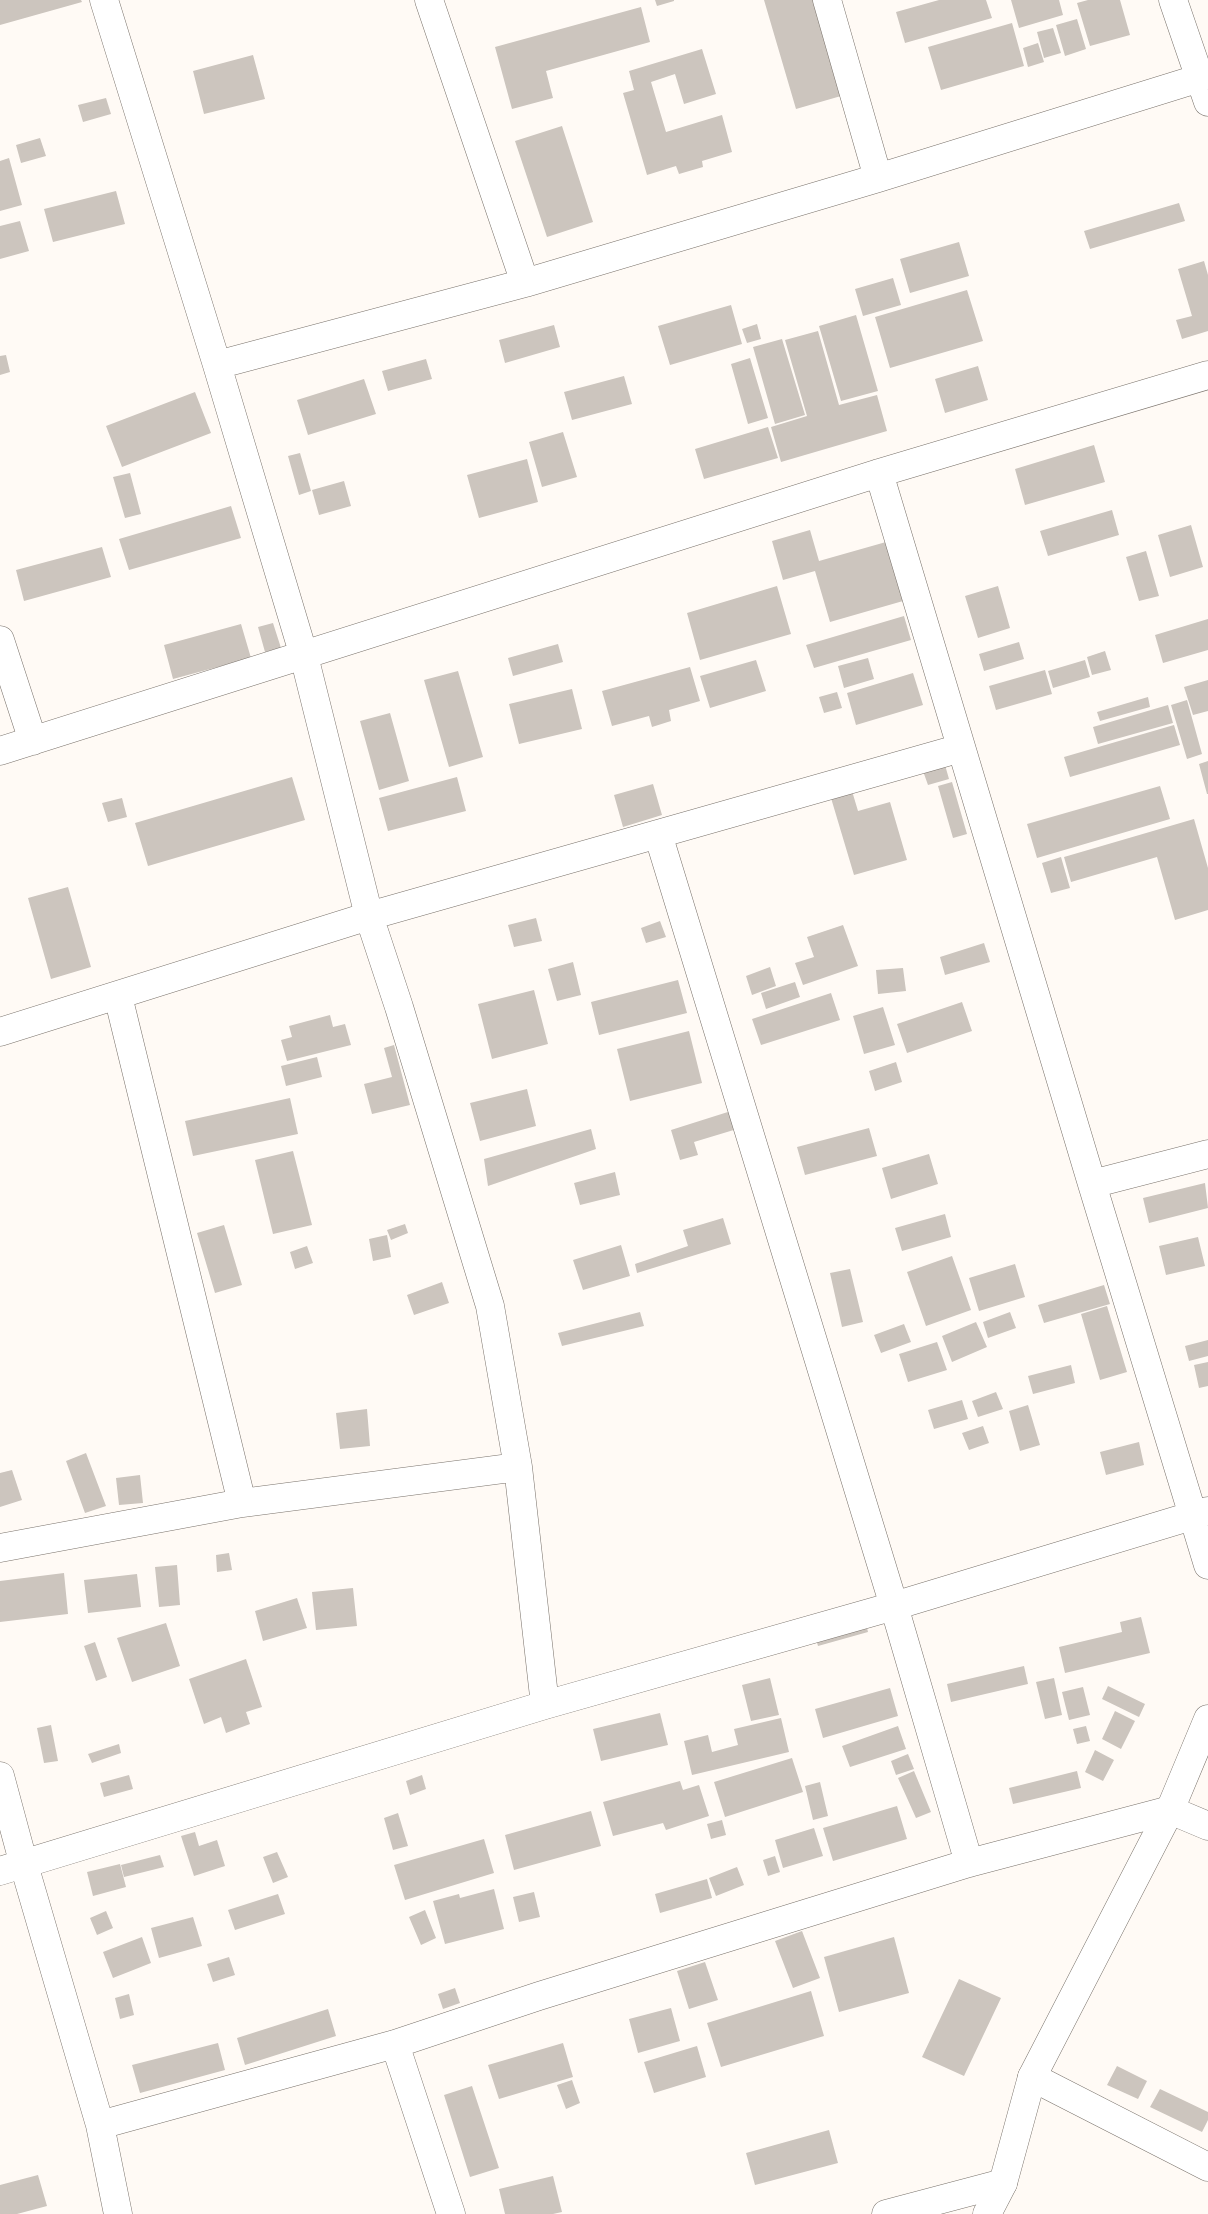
<!DOCTYPE html>
<html>
<head>
<meta charset="utf-8">
<style>
  body { margin:0 }
  canvas { display:block; background:#fffaf5 }
</style>
</head>
<body>
<canvas width="1208" height="2214"></canvas>
<script>
const g = document.querySelector('canvas').getContext('2d');
g.lineJoin = 'round';
function paint(path, color) {
  g.fillStyle = color;
  g.fill(path, 'evenodd');
}
function toPath(rows) {
  const path = new Path2D();
  for (const r of rows) {
    path.moveTo(r[0], r[1]);
    for (let i = 2; i < r.length; i += 2) path.lineTo(r[i], r[i + 1]);
  }
  return path;
}
function strokePath(path, color, width, dash) {
  g.strokeStyle = color;
  g.lineWidth = width;
  g.lineCap = dash ? 'butt' : 'round';
  g.setLineDash(dash || []);
  g.stroke(path);
}
const building = toPath([
  [0,0,81,0,82,2,0,25],
  [655,0,674,0,674,1,657,6],
  [764,0,813,0,841,96,796,109],
  [939,0,986,0,992,18,905,43,896,12],
  [1011,0,1059,0,1063,15,1019,28],
  [1088,0,1120,0,1130,35,1090,46,1077,3],
  [641,7,650,42,546,71,553,98,512,109,495,47],
  [1077,19,1086,49,1065,56,1056,25],
  [1012,23,1024,66,941,90,928,47],
  [1053,28,1061,53,1044,58,1037,32],
  [1038,43,1044,62,1028,67,1023,48],
  [702,49,716,94,684,104,675,74,651,82,666,132,722,115,732,152,702,161,703,167,679,174,676,166,647,175,623,93,634,90,629,71],
  [253,55,265,99,204,114,193,71],
  [106,98,111,114,83,122,78,105],
  [562,126,593,222,547,237,515,141],
  [40,138,46,156,21,163,16,145],
  [9,158,22,205,0,211,0,161],
  [116,191,125,224,53,242,44,209],
  [1179,203,1185,221,1090,249,1084,231],
  [20,221,29,251,0,259,0,226],
  [959,242,969,276,910,293,900,259],
  [1204,261,1208,275,1208,331,1182,339,1176,320,1192,316,1178,269],
  [893,278,901,305,863,316,855,289],
  [967,290,983,341,890,368,875,317],
  [731,305,742,344,670,365,658,326],
  [856,315,878,391,841,401,819,326],
  [757,324,761,339,747,343,742,329],
  [554,325,560,347,505,363,499,340],
  [818,331,839,405,877,395,887,431,781,462,771,427,807,416,785,340],
  [782,339,805,415,775,424,753,347],
  [6,355,10,372,0,375,0,356],
  [750,358,768,418,748,424,731,364],
  [426,359,432,379,388,391,382,371],
  [978,366,988,400,945,413,935,379],
  [624,376,632,404,572,420,564,392],
  [364,379,376,414,308,435,297,400],
  [195,392,211,433,122,467,106,426],
  [768,427,778,458,704,479,695,449],
  [563,432,577,477,542,487,529,442],
  [1094,445,1105,482,1025,505,1015,469],
  [300,453,311,491,299,495,288,456],
  [527,459,538,502,479,518,467,475],
  [130,473,141,514,125,518,113,477],
  [344,481,351,506,319,515,312,490],
  [231,506,241,538,129,570,119,539],
  [1112,510,1119,535,1048,556,1040,531],
  [1191,525,1203,567,1170,577,1158,535],
  [810,530,819,561,886,542,903,601,830,622,815,571,783,580,772,541],
  [102,547,111,577,24,601,16,570],
  [1146,551,1159,596,1139,601,1126,557],
  [777,586,791,634,700,660,687,613],
  [998,586,1010,628,978,638,965,596],
  [904,616,911,640,814,668,806,645],
  [1208,619,1208,650,1163,663,1155,635],
  [273,623,281,648,265,652,258,627],
  [241,624,251,658,173,679,164,645],
  [1019,642,1024,659,984,671,979,654],
  [558,644,563,662,513,676,508,658],
  [1105,651,1111,670,1092,675,1087,657],
  [868,658,874,679,844,688,838,666],
  [756,660,766,691,710,708,700,676],
  [1085,660,1090,677,1053,688,1048,671],
  [690,667,700,701,669,710,671,721,652,727,649,716,612,726,602,691],
  [1045,670,1052,694,996,710,989,686],
  [458,671,483,757,449,767,424,680],
  [913,673,923,705,856,725,847,693],
  [1208,680,1208,711,1193,715,1184,687],
  [572,689,582,729,519,744,509,704],
  [837,692,842,708,824,713,819,697],
  [1148,697,1150,707,1100,721,1097,712],
  [1187,700,1202,754,1187,759,1171,705],
  [1168,705,1173,723,1098,744,1093,727],
  [390,713,409,781,379,790,360,721],
  [1174,725,1180,745,1070,777,1064,757],
  [1208,761,1208,794,1207,794,1199,764],
  [945,765,949,779,928,785,923,771],
  [292,777,305,820,148,866,135,823],
  [457,777,466,811,388,831,379,798],
  [952,782,967,834,953,838,938,786],
  [653,784,662,815,623,827,614,795],
  [1160,786,1170,819,1037,858,1027,824],
  [852,791,858,811,890,802,907,860,854,875,831,798],
  [122,798,127,817,108,822,102,803],
  [1194,819,1208,868,1208,910,1175,920,1157,857,1071,882,1064,857],
  [1061,857,1070,888,1051,893,1042,863],
  [68,887,91,967,51,979,28,898],
  [536,918,542,941,514,947,508,925],
  [660,921,666,937,646,943,641,928],
  [843,925,858,966,803,985,795,963,814,957,807,937],
  [984,943,990,962,945,975,940,957],
  [573,962,581,995,557,1001,548,969],
  [770,967,776,986,752,995,746,976],
  [903,968,906,991,878,994,876,970],
  [678,980,687,1013,599,1035,591,1002],
  [795,982,800,997,766,1009,761,993],
  [534,990,548,1044,492,1059,478,1004],
  [831,993,840,1020,761,1045,752,1019],
  [962,1002,972,1031,907,1053,897,1024],
  [883,1007,895,1045,864,1054,853,1016],
  [330,1015,333,1027,345,1024,351,1045,287,1061,281,1040,292,1037,289,1026],
  [689,1031,702,1083,630,1101,617,1049],
  [394,1045,410,1105,372,1114,364,1084,392,1077,384,1048],
  [317,1057,322,1077,286,1086,281,1066],
  [896,1062,902,1082,875,1091,869,1071],
  [527,1089,536,1126,480,1141,470,1103],
  [290,1098,298,1134,193,1156,185,1121],
  [731,1111,737,1129,694,1142,698,1155,680,1160,671,1130],
  [869,1128,877,1156,805,1175,797,1147],
  [591,1129,596,1149,488,1186,484,1159],
  [293,1151,312,1225,273,1234,255,1160],
  [929,1154,938,1184,891,1199,882,1168],
  [615,1172,620,1195,580,1205,574,1183],
  [1205,1183,1208,1208,1149,1223,1143,1198],
  [945,1214,951,1237,902,1251,895,1228],
  [723,1218,731,1244,637,1273,635,1264,688,1246,683,1230],
  [405,1224,408,1233,391,1240,387,1230],
  [224,1225,242,1285,215,1293,197,1233],
  [387,1235,391,1257,373,1261,369,1239],
  [1198,1237,1205,1266,1166,1275,1159,1246],
  [621,1245,630,1276,583,1290,573,1260],
  [307,1246,313,1263,295,1269,290,1252],
  [952,1256,971,1310,926,1326,907,1272],
  [1015,1264,1025,1297,979,1311,969,1278],
  [850,1269,863,1322,842,1327,830,1273],
  [442,1282,449,1303,414,1315,407,1295],
  [1104,1285,1110,1304,1044,1323,1038,1305],
  [1107,1306,1127,1372,1100,1380,1081,1314],
  [640,1312,644,1326,562,1346,558,1333],
  [1010,1312,1016,1328,988,1338,983,1322],
  [976,1322,987,1347,952,1362,942,1336],
  [904,1324,911,1342,881,1353,874,1335],
  [1208,1340,1208,1356,1189,1361,1185,1346],
  [937,1342,947,1370,908,1382,899,1354],
  [1208,1362,1208,1386,1199,1388,1194,1365],
  [1071,1365,1075,1383,1033,1394,1028,1376],
  [996,1392,1003,1409,978,1417,972,1401],
  [962,1400,968,1419,934,1429,928,1410],
  [1028,1405,1040,1445,1020,1451,1009,1411],
  [367,1409,370,1446,340,1449,336,1413],
  [983,1426,989,1443,969,1450,962,1433],
  [1139,1442,1144,1465,1106,1475,1100,1452],
  [86,1453,106,1506,85,1513,66,1461],
  [12,1470,22,1500,0,1507,0,1473],
  [140,1475,143,1503,119,1505,116,1478],
  [229,1553,232,1570,217,1572,216,1555],
  [177,1565,180,1605,159,1607,155,1567],
  [64,1573,68,1614,0,1622,0,1581],
  [137,1574,141,1607,88,1613,84,1580],
  [353,1588,357,1626,316,1630,312,1592],
  [297,1598,307,1628,263,1641,255,1611],
  [862,1608,868,1632,818,1646,811,1622],
  [1141,1617,1150,1653,1065,1673,1059,1647,1122,1632,1120,1622],
  [166,1623,180,1666,132,1682,117,1638],
  [95,1642,107,1677,96,1681,84,1646],
  [246,1659,262,1707,246,1712,250,1724,226,1733,221,1717,204,1724,189,1679],
  [1024,1666,1028,1684,951,1702,947,1684],
  [770,1678,779,1715,751,1721,742,1685],
  [1054,1678,1062,1715,1045,1719,1036,1682],
  [1108,1686,1145,1704,1139,1717,1102,1699],
  [1083,1687,1090,1715,1069,1720,1062,1692],
  [890,1688,898,1716,823,1738,815,1709],
  [1115,1711,1135,1721,1121,1749,1102,1739],
  [660,1713,668,1745,601,1761,593,1729],
  [781,1718,789,1752,692,1775,684,1741,708,1735,712,1752,738,1745,734,1729],
  [51,1725,58,1761,44,1763,37,1728],
  [898,1726,906,1749,850,1767,842,1746],
  [1086,1726,1090,1741,1077,1744,1073,1729],
  [119,1744,121,1753,92,1763,88,1754],
  [1095,1750,1114,1760,1103,1781,1085,1772],
  [908,1754,914,1769,896,1775,891,1761],
  [792,1758,803,1792,725,1817,714,1782],
  [914,1771,931,1812,916,1818,898,1778],
  [1077,1771,1081,1788,1013,1804,1009,1788],
  [129,1775,133,1789,104,1797,100,1783],
  [422,1775,426,1789,410,1795,406,1781],
  [680,1781,683,1790,699,1785,709,1816,666,1830,663,1823,613,1836,603,1802],
  [820,1782,828,1816,813,1820,805,1786],
  [897,1806,907,1839,833,1861,823,1828],
  [591,1811,601,1846,514,1870,505,1835],
  [398,1813,408,1846,393,1850,384,1818],
  [722,1820,726,1835,711,1839,707,1824],
  [814,1828,823,1856,783,1868,775,1840],
  [195,1832,199,1846,217,1840,225,1866,194,1876,181,1836],
  [484,1839,494,1873,405,1900,394,1865],
  [277,1852,288,1877,273,1883,263,1857],
  [160,1855,164,1867,124,1877,121,1865],
  [775,1856,780,1872,768,1876,763,1860],
  [120,1864,126,1887,93,1896,87,1872],
  [737,1867,744,1885,716,1896,709,1878],
  [707,1879,712,1898,660,1913,655,1894],
  [494,1889,504,1929,445,1944,433,1901,459,1894,460,1898],
  [534,1892,540,1917,519,1922,513,1897],
  [278,1894,285,1914,235,1930,228,1910],
  [425,1910,436,1938,421,1945,409,1917],
  [106,1911,113,1928,97,1935,90,1918],
  [193,1917,202,1946,159,1958,151,1928],
  [802,1931,820,1978,793,1988,775,1941],
  [142,1937,151,1963,113,1978,103,1952],
  [894,1937,909,1993,839,2012,824,1957],
  [229,1957,235,1975,213,1982,207,1964],
  [705,1962,718,2000,689,2009,677,1971],
  [959,1979,1001,1998,964,2076,922,2057],
  [455,1988,460,2003,443,2009,438,1994],
  [811,1991,824,2036,721,2067,707,2023],
  [129,1994,134,2015,120,2019,115,1998],
  [671,2008,680,2041,638,2053,629,2019],
  [328,2009,336,2036,245,2065,237,2038],
  [218,2043,225,2070,140,2093,132,2065],
  [563,2043,573,2077,499,2099,488,2065],
  [697,2046,706,2077,654,2093,644,2062],
  [1117,2066,1147,2081,1138,2099,1107,2085],
  [572,2080,580,2103,566,2109,557,2085],
  [472,2086,499,2168,470,2177,444,2095],
  [1160,2089,1208,2112,1208,2120,1202,2132,1150,2107],
  [829,2130,838,2163,755,2185,746,2153],
  [38,2175,47,2206,17,2214,0,2214,0,2185],
  [553,2176,562,2212,553,2214,505,2214,499,2189]
]);
const minor = toPath([
  [104,0,217,365,304,656,369,916,399,1007,490,1306,518,1467,545,1705],
  [429,0,525,283],
  [827,0,878,178],
  [1173,0,1208,102],
  [217,365,525,283,878,178,1200,78],
  [879,473,1092,1184,1208,1565],
  [0,640,33,741],
  [0,751,879,473,1208,375],
  [658,834,894,1606,969,1863],
  [118,996,242,1503],
  [0,1032,369,916,961,748],
  [1092,1184,1208,1154],
  [0,1548,242,1503,518,1467],
  [0,1776,24,1865,100,2125,118,2214],
  [0,1871,545,1705,894,1606,1208,1511],
  [395,2044,451,2214],
  [1032,2077,1208,2167],
  [100,2125,395,2044,539,1996,969,1863,1170,1810,1208,1826],
  [886,2214,1003,2183]
]);
const tertiary = toPath([
  [987,2214,1003,2183,1032,2077,1170,1810,1208,1719]
]);
paint(building, '#ccc5be');
strokePath(minor, '#7a736c', 29);
strokePath(tertiary, '#7a736c', 29);
strokePath(minor, '#fff', 28);
strokePath(tertiary, '#fff', 28);
</script>
</body>
</html>
